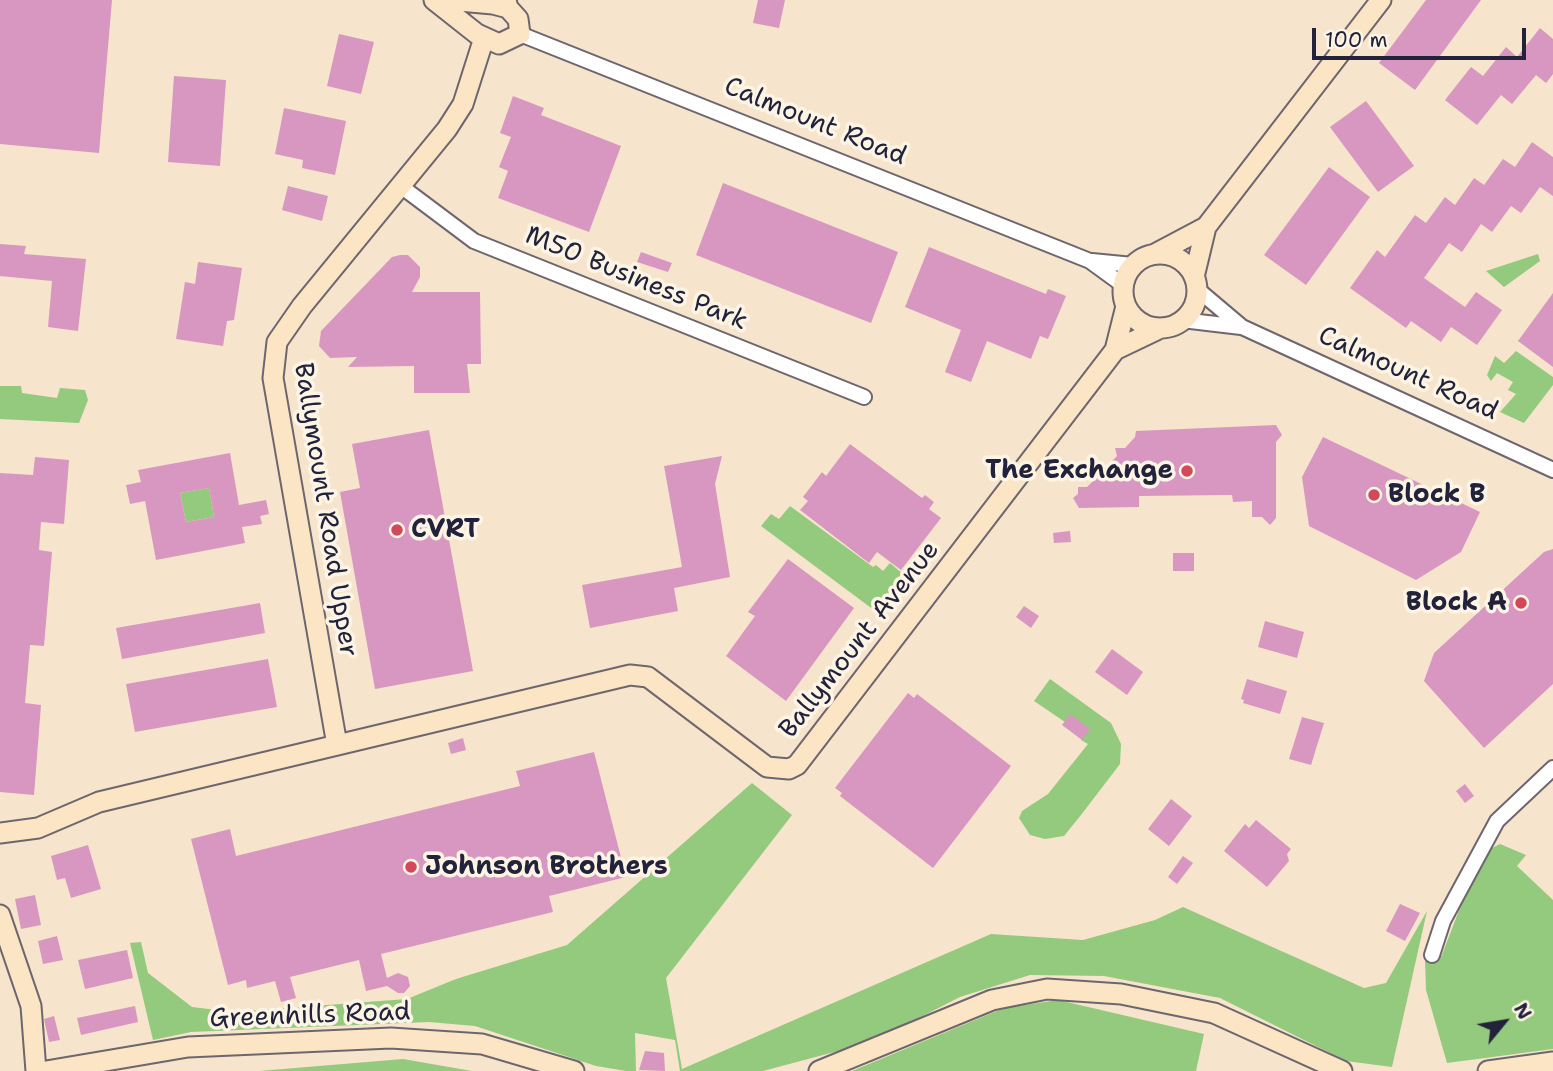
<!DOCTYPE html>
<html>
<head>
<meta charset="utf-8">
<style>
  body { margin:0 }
  #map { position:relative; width:1553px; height:1071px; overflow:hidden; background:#f7e4cc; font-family:"Shantell Sans",sans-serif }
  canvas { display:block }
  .north { position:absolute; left:1469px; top:987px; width:70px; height:70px; -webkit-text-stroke:5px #fcf5e5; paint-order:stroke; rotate:60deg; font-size:19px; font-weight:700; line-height:28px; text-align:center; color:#22223b }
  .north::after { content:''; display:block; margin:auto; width:24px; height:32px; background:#22223b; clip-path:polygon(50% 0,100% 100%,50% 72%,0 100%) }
  .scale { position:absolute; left:1312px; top:28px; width:214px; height:32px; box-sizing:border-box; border:4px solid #22223b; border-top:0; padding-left:9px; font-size:21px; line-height:24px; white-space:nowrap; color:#22223b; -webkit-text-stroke:5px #fcf5e5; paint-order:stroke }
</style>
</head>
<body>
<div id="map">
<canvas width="1553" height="1071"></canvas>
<div class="north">N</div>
<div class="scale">100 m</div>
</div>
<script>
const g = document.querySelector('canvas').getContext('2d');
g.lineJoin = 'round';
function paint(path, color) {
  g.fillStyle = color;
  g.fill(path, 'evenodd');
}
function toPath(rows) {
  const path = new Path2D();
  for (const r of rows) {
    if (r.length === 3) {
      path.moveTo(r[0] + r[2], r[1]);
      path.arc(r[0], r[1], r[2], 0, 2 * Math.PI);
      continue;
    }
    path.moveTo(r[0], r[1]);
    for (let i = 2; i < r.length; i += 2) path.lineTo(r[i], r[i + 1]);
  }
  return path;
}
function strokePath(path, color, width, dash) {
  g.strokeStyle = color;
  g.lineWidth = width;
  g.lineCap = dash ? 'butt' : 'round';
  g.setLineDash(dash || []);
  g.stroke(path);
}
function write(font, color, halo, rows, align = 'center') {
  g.font = font + ' "Shantell Sans",sans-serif';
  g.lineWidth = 7;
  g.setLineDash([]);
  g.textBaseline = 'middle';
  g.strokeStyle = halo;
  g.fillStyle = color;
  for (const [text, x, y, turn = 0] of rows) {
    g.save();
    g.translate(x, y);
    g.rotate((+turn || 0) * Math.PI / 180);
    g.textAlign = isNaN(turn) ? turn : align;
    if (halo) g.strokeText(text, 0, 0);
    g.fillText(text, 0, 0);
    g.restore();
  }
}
const green = toPath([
  [1538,254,1540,261,1504,287,1486,271],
  [1516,351,1553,377,1553,385,1524,423,1500,412,1516,394,1508,390,1513,382,1497,373,1491,381,1487,375,1495,356,1504,363],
  [0,386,21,386,22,393,57,398,60,388,85,390,88,400,79,423,0,419],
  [209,488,214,517,186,522,180,493],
  [790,506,873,567,876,565,883,571,890,563,910,580,882,616,761,526,771,514,779,519],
  [1050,679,1111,723,1121,744,1120,764,1081,815,1064,836,1045,839,1030,835,1019,818,1022,811,1048,794,1088,744,1081,740,1089,729,1065,722,1034,701],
  [752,783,792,815,666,978,682,1069,991,934,1083,940,1155,920,1183,907,1364,988,1386,983,1427,911,1392,1067,1346,1061,1220,998,1104,976,1030,975,960,997,905,1025,838,1051,763,1071,680,1071,675,1040,635,1033,636,1071,626,1071,596,1066,475,1026,429,1022,191,1032,153,1040,130,943,141,942,148,973,192,1007,234,1012,407,999,456,979,567,945],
  [1500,844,1526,855,1517,866,1553,900,1553,1049,1447,1063,1426,990,1425,959,1437,962,1442,955,1461,905,1492,848],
  [1058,1000,1204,1034,1196,1071,852,1071,1004,1008],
  [403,1059,472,1071,259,1071]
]);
const building = toPath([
  [0,0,112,0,99,153,0,144],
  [758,0,785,0,779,28,753,23],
  [1426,0,1481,0,1415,90,1379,63],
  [1540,28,1553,39,1553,74,1546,83,1536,75,1512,104,1501,95,1477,125,1445,100,1471,67,1483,76,1506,47,1517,57],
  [339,34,374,42,361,94,327,86],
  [174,76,226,80,220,166,168,162],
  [513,96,544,108,541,115,621,146,589,232,498,198,508,171,499,167,511,137,500,133],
  [1366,101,1414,166,1378,192,1330,127],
  [284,108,346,121,335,175,302,168,303,160,275,154],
  [1532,142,1553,157,1553,196,1540,187,1521,213,1511,206,1492,232,1481,224,1462,252,1449,243,1424,278,1465,307,1476,292,1502,310,1477,345,1451,327,1441,342,1411,321,1406,328,1350,288,1377,250,1385,257,1415,215,1426,223,1445,197,1455,205,1474,178,1484,185,1503,159,1515,167],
  [1329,167,1370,197,1306,285,1264,255],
  [723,183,898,252,871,323,696,255],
  [288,186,328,196,322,221,282,210],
  [0,244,26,246,24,254,86,259,78,331,48,327,52,281,0,276],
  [929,247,1046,294,1048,289,1066,296,1048,339,1040,336,1031,359,987,341,971,382,945,372,961,330,905,307],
  [641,252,672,263,668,272,637,262],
  [400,255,408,255,420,267,420,277,412,292,480,292,481,364,467,364,470,393,414,393,414,366,348,367,357,357,330,358,319,346,321,331,392,257],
  [198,262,242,268,234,320,227,321,223,346,176,339,185,282,195,284],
  [1553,293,1553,367,1518,341],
  [1276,425,1282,435,1276,442,1276,518,1270,525,1262,517,1252,517,1252,501,1233,502,1232,495,1139,496,1139,507,1079,508,1073,498,1078,494,1078,487,1087,487,1098,476,1097,467,1107,466,1117,456,1115,448,1125,448,1135,437,1136,431],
  [429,430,473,671,375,689,340,492,360,488,352,444],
  [1323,437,1480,512,1461,552,1416,580,1309,526,1302,477],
  [850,444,922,498,925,495,934,502,929,509,941,518,901,570,877,552,869,563,800,510,808,501,803,497,822,472,826,476],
  [230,453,239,505,266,500,269,514,260,516,262,524,242,527,245,543,156,560,145,501,130,504,126,485,141,482,138,470],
  [209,488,214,517,186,522,180,493],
  [722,456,715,484,730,577,674,588,678,611,590,628,582,585,682,567,664,466],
  [35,457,69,460,64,524,41,522,39,550,52,552,44,646,30,645,25,703,41,705,34,795,0,792,0,473,33,475],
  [1070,531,1071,542,1054,543,1053,533],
  [1553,549,1553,684,1484,748,1424,681,1434,653,1544,552],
  [1173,553,1194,553,1194,571,1173,571],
  [788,559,854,608,786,701,726,656,755,616,748,612],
  [260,603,265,633,122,659,116,628],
  [1024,606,1039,616,1031,628,1016,617],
  [1265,621,1304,632,1297,658,1258,647],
  [1112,649,1143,672,1127,695,1095,672],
  [268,659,277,707,135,732,126,684],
  [1247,679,1287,691,1280,714,1243,703,1244,700,1241,699],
  [908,693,914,698,917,694,1011,766,933,868,840,796,842,793,835,788],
  [1070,714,1090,729,1082,740,1062,725],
  [1302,717,1324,723,1311,765,1289,759],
  [463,738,466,750,451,754,448,743],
  [594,752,626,877,549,896,553,912,381,954,387,978,398,973,408,977,410,986,404,993,398,993,387,986,366,991,359,960,290,977,296,998,281,1002,275,981,247,988,246,980,228,985,191,839,230,829,236,856,520,786,516,771],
  [1465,784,1474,796,1465,803,1456,791],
  [1171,799,1192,816,1169,846,1148,829],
  [1256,820,1291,849,1287,854,1289,861,1267,887,1224,851,1245,824,1249,828],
  [88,845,101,889,71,898,65,878,57,880,51,856],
  [1183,856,1193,863,1177,884,1168,877],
  [35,895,41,925,21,929,15,899],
  [1400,904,1420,913,1405,941,1386,931],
  [57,936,63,960,43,964,38,941],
  [127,950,133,978,85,989,78,960],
  [135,1006,138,1022,81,1035,77,1018],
  [54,1016,60,1040,49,1042,44,1019],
  [645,1051,664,1053,665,1071,639,1070]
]);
const street = toPath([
  [520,34,1090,261,1123,285],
  [402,187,474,241,864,397],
  [1092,261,1133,265],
  [1197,289,1242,327,1553,470],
  [1182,320,1241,327],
  [1432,955,1443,921,1497,821,1553,768]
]);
const secondary = toPath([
  [434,0,477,34,499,44,520,34,518,19,508,8,506,0],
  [448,0,493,4,508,8],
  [1155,254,1206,227],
  [1160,291,37],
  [1194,277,1206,227,1381,0],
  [1115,350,1161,328],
  [337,745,273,378,277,342,302,306,447,129,463,104,484,38],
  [0,833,38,828,99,802,630,675,648,677,767,767,789,769,797,765,1115,350,1126,306],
  [0,915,31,1006,36,1071],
  [46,1071,188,1047,391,1038,482,1044,574,1071],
  [819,1071,992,1000,1047,989,1121,994,1214,1013,1342,1071],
  [1488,1071,1553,1062]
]);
const markers = [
  [1187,471,7,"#d1495b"],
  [1374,495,7,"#d1495b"],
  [397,530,7,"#d1495b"],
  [1521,603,7,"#d1495b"],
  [411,867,7,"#d1495b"]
];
const streetNames = [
  ["Calmount Road",815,122,22],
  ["M50 Business Park",636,279,22],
  ["Calmount Road",1408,374,24],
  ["Ballymount Road Upper",325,510,81],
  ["Ballymount Avenue",860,640,-52],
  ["Greenhills Road",310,1016,-2]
];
const poiNames = [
  ["The Exchange",1173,471,"right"],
  ["Block B",1388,495],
  ["CVRT",411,530],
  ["Block A",1507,603,"right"],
  ["Johnson Brothers",425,867]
];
paint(green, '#93ca7d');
paint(building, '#d897c1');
strokePath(street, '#6d666e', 18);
strokePath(secondary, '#6d666e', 23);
strokePath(street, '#fff', 14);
strokePath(secondary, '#fce5c4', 19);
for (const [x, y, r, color] of markers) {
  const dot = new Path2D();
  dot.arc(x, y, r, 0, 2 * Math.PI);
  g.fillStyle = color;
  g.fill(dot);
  strokePath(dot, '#fcf5e5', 2.5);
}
write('26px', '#22223b', '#fcf5e5', streetNames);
write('bold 26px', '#22223b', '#fcf5e5', poiNames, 'left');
</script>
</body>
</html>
